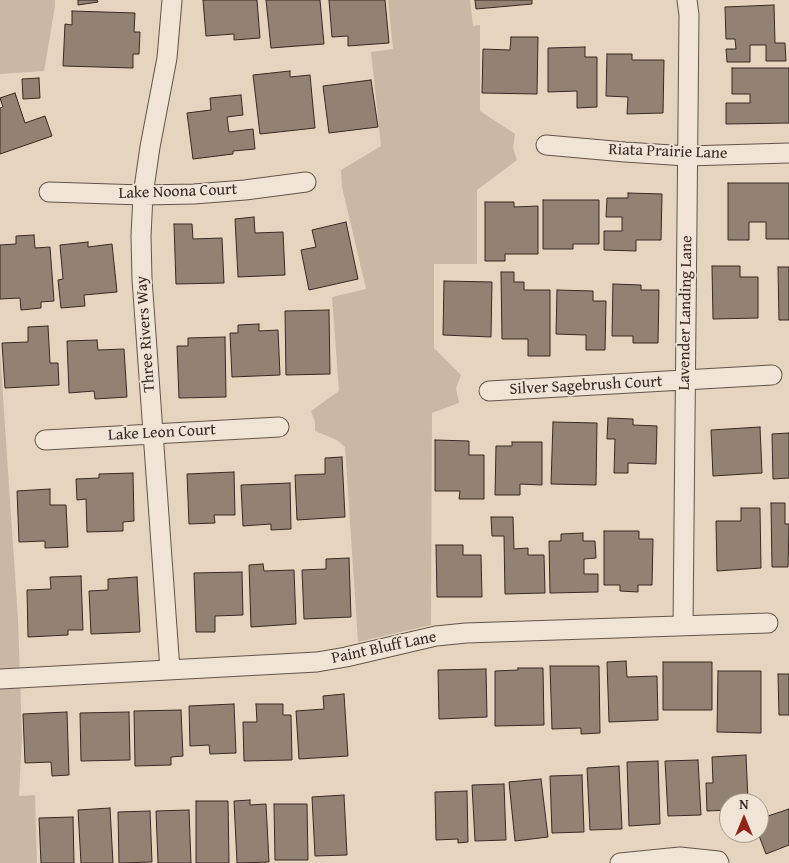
<!DOCTYPE html>
<html>
<head>
<meta charset="utf-8">
<style>
  body { margin:0 }
  #map { position:relative; width:789px; height:863px; overflow:hidden; background:#e6d5be; font-family:"Gentium Book Plus",serif }
  canvas { display:block }
  .north { position:absolute; left:719px; top:793px; width:50px; height:50px; box-sizing:border-box; background:#efe4d5; border:1px solid #a5998e; border-radius:50%; rotate:0deg; font-size:14px; font-weight:700; line-height:20px; text-align:center; color:#372923 }
  .north::after { content:''; display:block; margin:auto; width:18px; height:22px; background:#8f2418; clip-path:polygon(50% 0,100% 100%,50% 72%,0 100%) }
</style>
</head>
<body>
<div id="map">
<canvas width="789" height="863"></canvas>
<div class="north">N</div>
</div>
<script>
const g = document.querySelector('canvas').getContext('2d');
g.lineJoin = 'round';
function paint(path, color) {
  g.fillStyle = color;
  g.fill(path, 'evenodd');
}
function toPath(rows) {
  const path = new Path2D();
  for (const r of rows) {
    path.moveTo(r[0], r[1]);
    for (let i = 2; i < r.length; i += 2) path.lineTo(r[i], r[i + 1]);
  }
  return path;
}
function strokePath(path, color, width, dash) {
  g.strokeStyle = color;
  g.lineWidth = width;
  g.lineCap = dash ? 'butt' : 'round';
  g.setLineDash(dash || []);
  g.stroke(path);
}
function write(font, color, halo, rows, align = 'center') {
  g.font = font + ' "Gentium Book Plus",serif';
  g.lineWidth = 4;
  g.setLineDash([]);
  g.textBaseline = 'middle';
  g.strokeStyle = halo;
  g.fillStyle = color;
  for (const [text, x, y, turn = 0] of rows) {
    g.save();
    g.translate(x, y);
    g.rotate((+turn || 0) * Math.PI / 180);
    g.textAlign = isNaN(turn) ? turn : align;
    if (halo) g.strokeText(text, 0, 0);
    g.fillText(text, 0, 0);
    g.restore();
  }
}
const green = toPath([
  [0,0,55,0,55,6,44,71,0,74],
  [388,0,470,0,473,26,480,25,480,111,515,134,513,148,517,160,477,190,477,264,434,264,434,348,461,375,456,388,459,403,432,413,431,625,358,642,345,447,337,440,315,431,315,422,311,411,339,391,332,297,366,289,342,187,341,170,381,146,371,52,393,49],
  [0,352,18,619,22,736,19,796,35,795,37,863,0,863]
]);
const building = toPath([
  [78,0,97,0,98,2,78,5,78,0],
  [203,0,257,0,260,38,234,40,234,34,206,36,203,0],
  [266,0,320,0,324,44,271,48,266,0],
  [329,0,385,0,389,43,348,46,348,36,332,37,329,0],
  [475,0,532,0,532,4,476,9,475,0],
  [774,5,775,43,785,43,786,61,766,61,766,45,750,45,750,62,727,62,726,49,736,49,735,39,726,39,725,7,774,5],
  [72,11,135,13,134,32,140,32,139,54,133,54,133,68,63,66,65,24,72,25,72,11],
  [511,37,538,37,537,94,482,93,483,49,510,50,511,37],
  [585,47,585,57,597,57,597,107,577,108,577,91,548,92,548,48,585,47],
  [607,54,632,54,632,60,664,60,663,113,627,114,628,97,606,96,607,54],
  [732,68,789,68,789,123,726,124,726,103,750,103,750,94,732,94,732,68],
  [290,71,290,77,310,75,315,128,260,134,253,75,290,71],
  [39,78,40,98,23,99,22,79,39,78],
  [371,80,378,127,329,133,323,86,371,80],
  [15,93,25,123,45,116,52,136,0,154,0,108,3,107,0,98,15,93],
  [241,95,243,115,227,117,229,132,253,129,255,149,233,151,233,154,193,159,187,113,211,110,210,98,241,95],
  [728,183,789,183,789,239,766,239,766,222,749,222,749,240,728,240,728,183],
  [628,193,662,194,661,240,636,240,636,251,604,250,604,231,622,231,622,217,606,217,607,198,628,198,628,193],
  [543,200,599,200,599,244,573,244,573,249,543,249,543,200],
  [485,202,514,202,514,207,538,206,538,254,505,254,505,261,485,261,485,202],
  [254,217,255,233,283,232,285,275,238,277,235,219,254,217],
  [346,222,358,279,309,290,301,250,316,247,312,230,346,222],
  [174,224,192,224,193,239,222,238,224,283,176,284,174,224],
  [34,235,35,248,50,247,54,301,41,302,41,308,21,310,20,298,0,299,0,245,16,244,16,236,34,235],
  [88,242,88,247,112,244,117,292,84,295,85,306,61,308,58,280,63,279,60,245,88,242],
  [712,266,740,266,740,277,758,277,758,318,713,319,712,266],
  [778,267,789,267,789,320,779,320,778,267],
  [501,272,514,272,514,282,524,282,524,290,550,290,550,356,528,356,528,339,502,339,501,272],
  [444,281,492,282,491,337,443,335,444,281],
  [613,284,641,285,641,290,659,290,658,343,633,343,633,336,612,336,613,284],
  [557,290,593,291,593,301,606,301,605,350,586,350,586,335,556,334,557,290],
  [329,310,330,374,286,375,285,311,329,310],
  [259,324,259,331,278,330,280,375,232,377,230,333,238,333,238,325,259,324],
  [48,326,50,363,58,363,59,385,5,388,2,343,28,342,28,327,48,326],
  [225,337,226,397,179,398,177,346,188,346,188,338,225,337],
  [97,340,98,350,124,349,127,397,95,399,94,391,69,393,67,341,97,340],
  [608,418,633,419,633,425,657,426,656,464,628,463,628,473,614,473,615,439,607,439,608,418],
  [553,422,597,423,596,485,551,484,553,422],
  [760,427,762,473,713,476,711,430,760,427],
  [789,433,789,478,773,479,772,434,789,433],
  [435,440,469,441,469,455,484,455,484,499,459,499,460,491,435,491,435,440],
  [512,442,542,442,542,485,520,484,520,495,495,495,496,446,512,446,512,442],
  [342,457,345,517,297,520,295,475,325,474,325,458,342,457],
  [234,472,235,515,214,515,215,523,189,524,187,474,234,472],
  [133,473,134,521,123,522,123,531,87,532,86,499,77,500,76,479,99,478,99,474,133,473],
  [290,483,291,529,271,530,271,524,243,526,241,485,290,483],
  [50,489,50,505,66,505,68,547,45,548,45,541,19,542,17,491,50,489],
  [771,503,785,503,785,524,789,524,788,567,772,567,771,503],
  [741,508,760,508,761,568,717,571,716,521,741,521,741,508],
  [491,517,513,517,514,549,528,548,528,555,544,555,545,593,505,594,504,536,492,536,491,517],
  [604,531,639,531,639,539,653,539,652,585,638,585,638,592,620,591,620,585,604,585,604,531],
  [583,533,583,541,595,541,596,558,584,559,584,574,598,574,598,592,550,593,549,541,561,541,561,534,583,533],
  [436,545,463,545,463,555,481,555,482,597,437,597,436,545],
  [349,558,351,617,304,619,302,570,326,569,326,559,349,558],
  [263,564,264,571,294,570,296,624,251,627,249,565,263,564],
  [242,572,243,615,215,616,215,632,196,632,194,573,242,572],
  [81,576,83,630,68,630,68,635,28,637,27,590,51,589,50,577,81,576],
  [137,577,140,632,91,634,89,591,108,590,108,579,137,577],
  [626,661,627,677,657,676,658,720,609,722,607,662,626,661],
  [663,662,712,662,712,710,663,710,663,662],
  [550,666,599,666,600,733,581,734,581,728,552,729,550,666],
  [518,668,543,668,544,725,495,726,495,671,518,670,518,668],
  [486,669,487,717,439,719,438,670,486,669],
  [718,671,761,671,761,733,717,732,718,671],
  [778,674,789,674,789,715,779,715,778,674],
  [344,694,348,756,299,759,296,711,324,709,323,696,344,694],
  [234,704,236,753,210,754,209,745,190,746,189,706,234,704],
  [256,704,283,704,283,715,291,715,292,760,244,761,243,722,257,722,256,704],
  [181,710,183,756,171,757,171,765,135,766,134,711,181,710],
  [67,712,69,775,52,776,51,762,25,763,23,714,67,712],
  [129,712,130,760,81,761,80,713,129,712],
  [746,755,748,800,740,800,740,803,729,803,729,810,707,811,706,783,713,783,712,757,746,755],
  [698,760,701,815,668,816,665,761,698,760],
  [658,761,660,824,629,826,627,762,658,761],
  [619,766,622,829,590,830,587,768,619,766],
  [582,775,584,832,552,833,550,776,582,775],
  [541,779,548,837,515,841,509,782,541,779],
  [504,784,506,840,475,841,472,785,504,784],
  [467,791,468,842,458,843,458,839,436,840,435,792,467,791],
  [344,795,347,855,315,856,312,797,344,795],
  [250,800,250,805,266,804,269,862,237,863,234,801,250,800],
  [196,801,228,801,229,863,196,863,196,801],
  [274,804,307,804,308,860,275,860,274,804],
  [110,808,113,863,81,863,78,810,110,808],
  [789,809,789,845,766,854,758,833,759,819,789,809],
  [189,810,191,863,158,863,156,811,189,810],
  [150,811,152,862,119,863,118,812,150,811],
  [73,817,74,863,41,863,39,818,73,817]
]);
const minor = toPath([
  [546,145,625,152,687,156,789,153],
  [49,192,143,195,194,194,245,190,306,182],
  [489,391,772,375],
  [45,440,279,427],
  [683,626,689,15,687,0],
  [170,670,142,279,141,236,143,195,150,147,167,58,172,0],
  [0,679,317,662,346,657,436,636,466,633,768,623],
  [620,863,680,857,718,861,719,863]
]);
const streetNames = [
  ["Riata Prairie Lane",668,152,2],
  ["Lake Noona Court",178,192,-2],
  ["Lavender Landing Lane",686,313,-89],
  ["Three Rivers Way",146,334,-94],
  ["Silver Sagebrush Court",586,386,-3],
  ["Lake Leon Court",162,433,-3],
  ["Paint Bluff Lane",384,648,-12]
];
paint(green, '#c8b8a4');
paint(building, '#928274');
strokePath(building, '#372923', 1);
strokePath(minor, '#63544a', 21);
strokePath(minor, '#efe4d5', 19);
write('16px', '#372923', '#efe4d5', streetNames);
</script>
</body>
</html>
